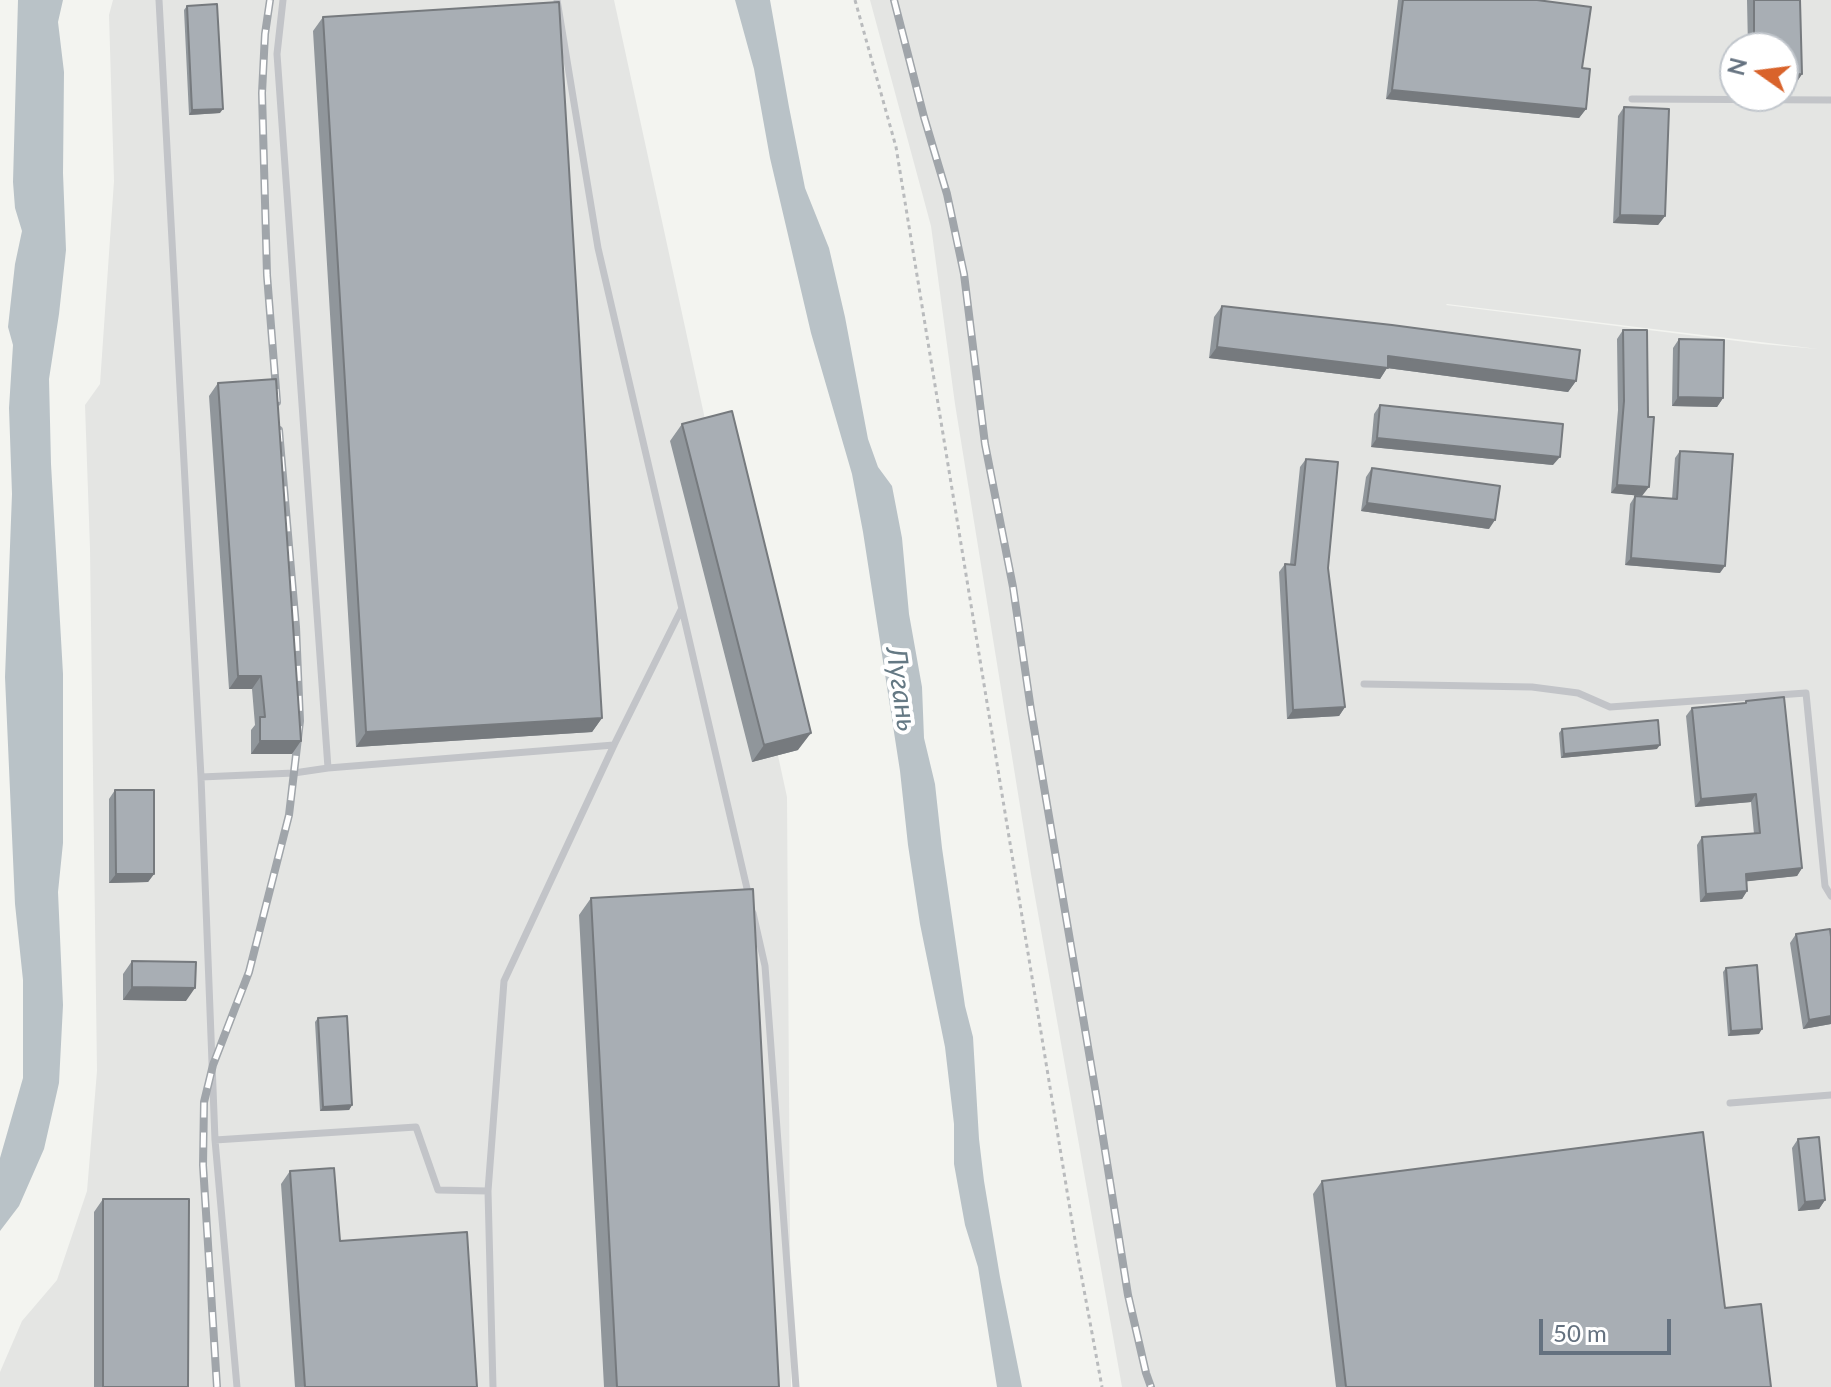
<!DOCTYPE html>
<html>
<head>
<meta charset="utf-8">
<style>
  body { margin:0 }
  #map { position:relative; width:1831px; height:1387px; overflow:hidden; background:#f3f4f0; font-family:Lato,sans-serif }
  canvas { display:block }
  .north { position:absolute; left:1719px; top:32px; width:80px; height:80px; box-sizing:border-box; background:#fff; border:2px solid #c1c6cc; border-radius:50%; rotate:284deg; font-size:22px; font-weight:700; line-height:32px; text-align:center; color:#64717f }
  .north::after { content:''; display:block; margin:auto; width:28px; height:36px; background:#d9632b; clip-path:polygon(50% 0,100% 100%,50% 72%,0 100%) }
  .scale { position:absolute; left:1539px; top:1319px; width:132px; height:36px; box-sizing:border-box; border:4px solid #64717f; border-top:0; padding-left:10px; font-size:24px; line-height:28px; white-space:nowrap; color:#64717f; -webkit-text-stroke:6px #fff; paint-order:stroke }
</style>
</head>
<body>
<div id="map">
<canvas width="1831" height="1387"></canvas>
<div class="north">N</div>
<div class="scale">50 m</div>
</div>
<script>
const g = document.querySelector('canvas').getContext('2d');
g.lineJoin = 'round';
function paint(path, color) {
  g.fillStyle = color;
  g.fill(path, 'evenodd');
}
function toPath(rows) {
  const path = new Path2D();
  for (const r of rows) {
    path.moveTo(r[0], r[1]);
    for (let i = 2; i < r.length; i += 2) path.lineTo(r[i], r[i + 1]);
  }
  return path;
}
function strokePath(path, color, width, dash) {
  g.strokeStyle = color;
  g.lineWidth = width;
  g.lineCap = dash ? 'butt' : 'round';
  g.setLineDash(dash || []);
  g.stroke(path);
}
function write(font, color, halo, rows, align = 'center') {
  g.font = font + ' Lato,sans-serif';
  g.lineWidth = 8;
  g.setLineDash([]);
  g.textBaseline = 'middle';
  g.strokeStyle = halo;
  g.fillStyle = color;
  for (const [text, x, y, turn = 0] of rows) {
    g.save();
    g.translate(x, y);
    g.rotate((+turn || 0) * Math.PI / 180);
    g.textAlign = isNaN(turn) ? turn : align;
    if (halo) g.strokeText(text, 0, 0);
    g.fillText(text, 0, 0);
    g.restore();
  }
}
const built = toPath([
  [113,0,614,0,787,797,791,1387,0,1387,0,1372,22,1321,57,1280,87,1191,97,1071,90,549,85,405,100,384,114,181,109,15],
  [870,0,1831,0,1831,1387,1122,1387,1031,874,955,404,931,226],
  [1735,48,1783,48,1783,96,1735,96],
  [1446,305,1447,304,1818,349,1762,344]
]);
const water = toPath([
  [18,0,63,0,58,22,64,72,63,173,66,250,59,314,49,379,51,464,63,674,63,843,58,892,63,1005,59,1083,44,1149,19,1206,0,1231,0,1158,23,1078,23,980,15,904,5,677,12,494,9,408,13,345,8,327,15,264,22,231,15,208,13,182],
  [735,0,770,0,789,107,805,188,829,248,845,317,868,439,878,467,892,486,902,538,909,614,922,687,924,738,935,784,942,848,965,1006,973,1037,979,1139,984,1181,1000,1277,1022,1387,997,1387,978,1267,965,1225,954,1164,954,1124,945,1047,920,924,908,845,900,771,863,532,852,474,811,333,770,158,754,69]
]);
const path = toPath([
  [855,0,896,147,1077,1252,1102,1387]
]);
const lane = toPath([
  [159,0,201,777,215,1140,237,1387],
  [283,0,277,54,328,768],
  [557,0,598,248,749,897],
  [1632,99,1831,100],
  [1364,684,1532,687,1578,693,1610,707,1806,693,1825,886,1831,896],
  [201,777,294,773,328,768,614,745],
  [753,913,765,966,796,1387],
  [1730,1103,1831,1095],
  [215,1140,416,1127,438,1190,488,1191],
  [493,1387,488,1191,504,981,614,745,681,610]
]);
const rail = toPath([
  [270,0,265,34,262,93,267,275,277,402],
  [894,0,924,117,947,194,964,274,985,444,1013,587,1031,710,1098,1106,1128,1295,1146,1373,1151,1387],
  [217,1387,203,1165,204,1102,213,1065,249,972,289,815,300,721,296,627,279,430]
]);
const wall = toPath([
  [1398,0,1537,0,1582,68,1586,109,1579,118,1386,99],
  [1747,0,1800,0,1802,74,1796,83,1783,48,1748,48],
  [187,6,220,113,189,115,184,10],
  [323,17,602,718,592,732,356,747,313,31],
  [1624,107,1665,216,1658,225,1613,223,1618,116],
  [1222,306,1576,381,1568,392,1387,368,1380,379,1209,358,1214,317],
  [1623,330,1642,496,1611,493,1618,410,1617,339],
  [1679,339,1723,398,1717,407,1672,406,1673,348],
  [218,383,292,754,251,754,251,730,255,725,252,689,229,689,209,396],
  [1380,405,1553,465,1371,447,1374,414],
  [682,424,798,750,752,762,670,441],
  [1680,451,1720,573,1625,565,1630,504,1635,496,1672,499,1675,458],
  [1306,459,1328,568,1345,707,1339,716,1287,719,1279,572,1285,564,1290,564,1300,467],
  [1372,468,1489,529,1361,511,1366,477],
  [1746,701,1802,868,1797,876,1747,881,1747,891,1742,899,1700,902,1697,845,1702,837,1754,834,1751,802,1695,807,1686,716,1692,708,1745,703],
  [1562,729,1657,749,1561,758,1559,733],
  [115,790,154,874,148,882,109,883,109,799],
  [591,898,779,1387,604,1387,579,915],
  [1796,934,1831,1024,1803,1029,1790,943],
  [132,961,186,1001,123,1000,123,974],
  [1726,968,1759,1034,1728,1036,1723,972],
  [318,1018,352,1105,349,1110,320,1111,315,1022],
  [1798,1139,1825,1200,1819,1209,1798,1211,1792,1148],
  [290,1171,340,1241,477,1387,295,1387,281,1184],
  [1322,1181,1725,1308,1771,1387,1336,1387,1313,1194],
  [103,1199,188,1387,94,1387,94,1212]
]);
const shadedWall = toPath([
  [1802,74,1796,83,1783,83,1783,75],
  [1392,90,1586,109,1579,118,1386,99],
  [223,109,220,113,189,115,192,110],
  [1620,215,1665,216,1658,225,1613,223],
  [1217,347,1388,356,1576,381,1568,392,1387,368,1380,379,1209,358],
  [1678,397,1723,398,1717,407,1672,406],
  [1377,438,1560,457,1553,465,1371,447],
  [1617,485,1649,487,1642,496,1611,493],
  [1367,503,1495,520,1489,529,1361,511],
  [1631,558,1725,566,1720,573,1625,565],
  [238,676,261,676,252,689,229,689],
  [1345,707,1339,716,1287,719,1293,710],
  [602,718,592,732,356,747,366,732],
  [811,733,798,750,752,762,764,745],
  [260,741,301,741,292,754,251,754],
  [1660,745,1657,749,1561,758,1564,754],
  [1756,794,1751,802,1695,807,1701,799],
  [1802,868,1797,876,1741,882,1746,874],
  [116,874,154,874,148,882,109,883],
  [1747,891,1742,899,1700,902,1706,894],
  [132,987,195,988,186,1001,123,1000],
  [1831,1016,1831,1024,1803,1029,1809,1020],
  [1762,1029,1759,1034,1728,1036,1731,1031],
  [352,1105,349,1110,320,1111,323,1107],
  [1825,1200,1819,1209,1798,1211,1805,1202]
]);
const building = toPath([
  [1403,0,1537,0,1591,7,1582,68,1590,69,1586,109,1392,90,1403,0],
  [1754,0,1800,0,1802,74,1783,75,1783,48,1754,48,1754,0],
  [559,2,602,718,366,732,323,17,559,2],
  [217,4,223,109,192,110,187,6,217,4],
  [1624,107,1669,109,1665,216,1620,215,1624,107],
  [1222,306,1392,325,1580,350,1576,381,1388,356,1388,368,1217,347,1222,306],
  [1623,330,1647,330,1648,417,1654,417,1649,487,1617,485,1624,401,1623,330],
  [1679,339,1724,340,1723,398,1678,397,1679,339],
  [276,379,301,741,260,741,260,717,265,717,261,676,238,676,218,383,276,379],
  [1380,405,1563,424,1560,457,1377,438,1380,405],
  [732,411,811,733,764,745,682,424,732,411],
  [1680,451,1733,454,1725,566,1631,558,1635,496,1677,499,1680,451],
  [1306,459,1338,462,1328,568,1345,707,1293,710,1285,564,1295,565,1306,459],
  [1372,468,1500,486,1495,520,1367,503,1372,468],
  [1784,697,1802,868,1746,874,1747,891,1706,894,1702,837,1760,833,1756,794,1701,799,1692,708,1746,703,1746,701,1784,697],
  [1658,720,1660,745,1564,754,1562,729,1658,720],
  [115,790,154,790,154,874,116,874,115,790],
  [753,889,779,1387,617,1387,591,898,753,889],
  [1830,929,1831,937,1831,1016,1809,1020,1796,934,1830,929],
  [132,961,196,962,195,988,132,987,132,961],
  [1757,965,1762,1029,1731,1031,1726,968,1757,965],
  [347,1016,352,1105,323,1107,318,1018,347,1016],
  [1703,1132,1725,1308,1761,1304,1771,1387,1346,1387,1322,1181,1703,1132],
  [1819,1137,1825,1200,1805,1202,1798,1139,1819,1137],
  [334,1168,340,1241,467,1232,477,1387,305,1387,290,1171,334,1168],
  [103,1199,189,1199,188,1387,103,1387,103,1199]
]);
const waterNames = [
  ["Лугань",901,689,82]
];
paint(built, '#e4e5e3');
paint(water, '#b9c2c7');
strokePath(path, '#b9bbbd', 3, [4, 4]);
strokePath(lane, '#c2c4c8', 7);
strokePath(rail, '#a0a5aa', 8);
strokePath(rail, '#fff', 5, [15]);
paint(wall, '#90969b');
paint(shadedWall, '#767a7e');
paint(building, '#a8aeb4');
strokePath(building, '#767a7e', 2);
write('italic 28px', '#657984', '#fff', waterNames);
</script>
</body>
</html>
